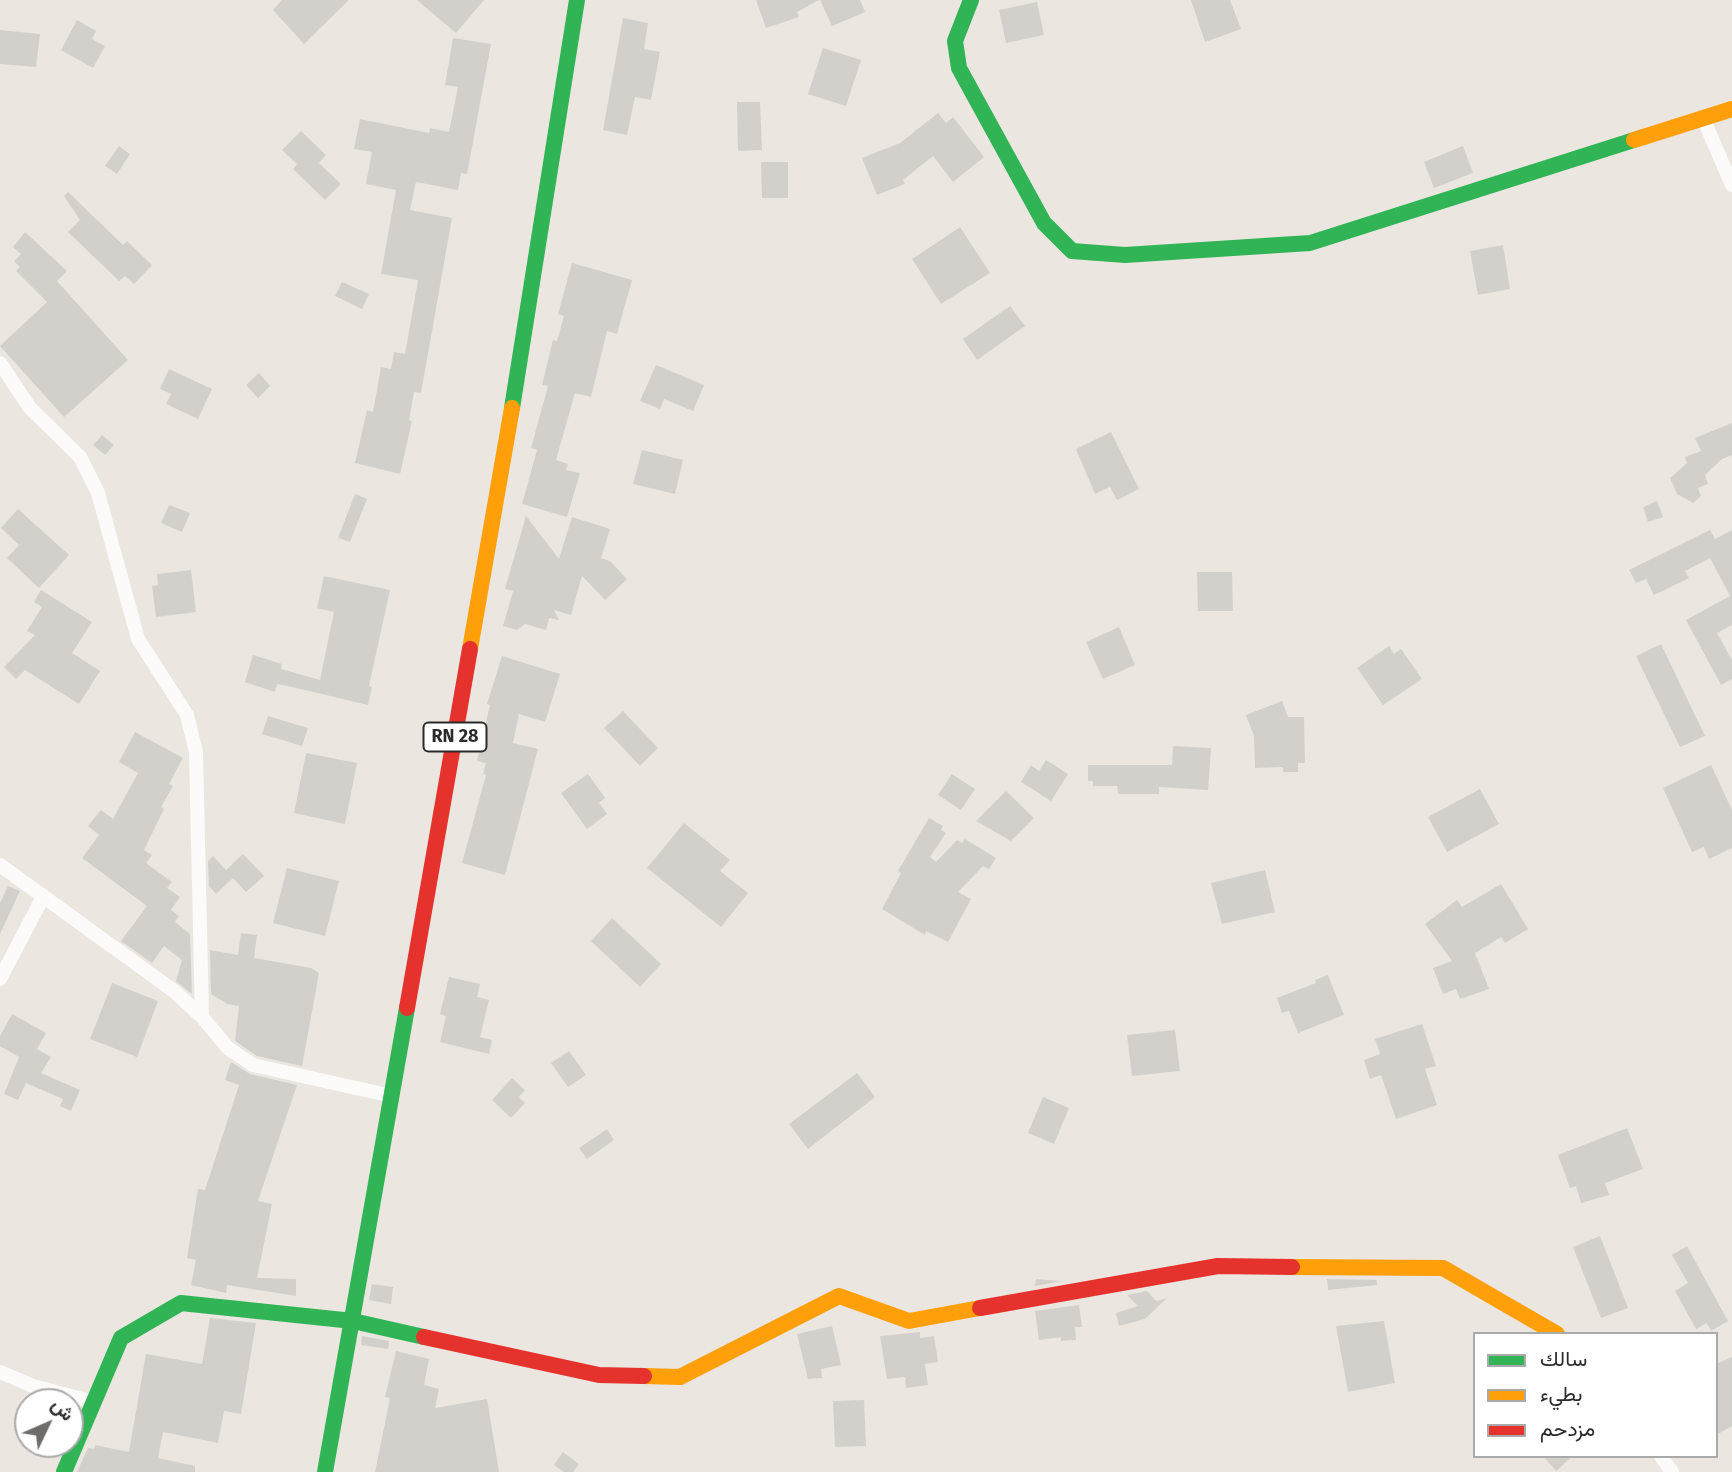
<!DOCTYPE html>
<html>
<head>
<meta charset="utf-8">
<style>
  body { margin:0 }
  #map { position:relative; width:1732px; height:1472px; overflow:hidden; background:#ebe6e0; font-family:"Fira Sans",Vazirmatn,sans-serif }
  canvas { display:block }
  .legend { position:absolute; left:1473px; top:1332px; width:245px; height:126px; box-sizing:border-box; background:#fff; border:2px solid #aaa; margin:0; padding:9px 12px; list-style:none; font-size:21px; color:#2b2b2b }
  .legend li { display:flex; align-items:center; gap:14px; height:35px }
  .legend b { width:35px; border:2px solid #aaa }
  .north { position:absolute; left:14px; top:1388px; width:70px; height:70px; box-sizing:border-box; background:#fff; border:2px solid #aaa; border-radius:50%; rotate:46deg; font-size:19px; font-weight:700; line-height:28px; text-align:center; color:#2b2b2b }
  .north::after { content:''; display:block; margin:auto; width:24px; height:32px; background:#6e6c6a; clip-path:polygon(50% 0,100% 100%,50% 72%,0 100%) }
</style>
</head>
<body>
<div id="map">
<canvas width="1732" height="1472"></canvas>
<ul class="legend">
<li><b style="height:9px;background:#30b455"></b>سالك</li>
<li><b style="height:9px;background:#ff9f0a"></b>بطيء</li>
<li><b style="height:9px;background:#e5322d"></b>مزدحم</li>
</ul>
<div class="north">ش</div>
</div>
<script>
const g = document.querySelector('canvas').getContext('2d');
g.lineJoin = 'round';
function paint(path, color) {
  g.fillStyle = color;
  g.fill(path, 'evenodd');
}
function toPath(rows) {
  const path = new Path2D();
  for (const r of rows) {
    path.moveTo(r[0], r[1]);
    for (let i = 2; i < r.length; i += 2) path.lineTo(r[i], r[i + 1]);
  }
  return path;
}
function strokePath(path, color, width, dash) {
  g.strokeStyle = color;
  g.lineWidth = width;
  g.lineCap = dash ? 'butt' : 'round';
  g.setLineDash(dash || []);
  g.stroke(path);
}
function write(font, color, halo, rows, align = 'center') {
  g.font = font + ' "Fira Sans",sans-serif';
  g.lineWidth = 7;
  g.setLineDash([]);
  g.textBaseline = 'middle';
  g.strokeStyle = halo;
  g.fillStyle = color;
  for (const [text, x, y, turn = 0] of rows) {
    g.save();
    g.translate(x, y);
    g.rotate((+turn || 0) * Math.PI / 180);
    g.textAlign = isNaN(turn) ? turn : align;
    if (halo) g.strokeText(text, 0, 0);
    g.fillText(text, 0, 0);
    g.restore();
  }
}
const building = toPath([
  [282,0,349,0,304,44,273,10],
  [417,0,484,0,456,33],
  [756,0,819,0,797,12,799,17,766,28],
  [820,0,860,0,865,12,832,26],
  [1191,0,1230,0,1241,29,1205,42],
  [1037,2,1044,35,1006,43,999,10],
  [623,18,648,23,644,49,660,52,651,100,635,97,627,135,603,130],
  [77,20,96,31,92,39,105,46,93,68,61,50],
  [0,30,40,34,36,67,0,64],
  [453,38,491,44,467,174,461,173,458,190,416,182,410,210,452,218,421,393,414,392,409,420,412,421,400,474,355,463,367,410,373,412,381,367,391,369,394,352,405,354,418,280,381,274,396,190,366,184,372,152,354,149,360,119,429,133,430,128,449,132,458,87,445,85],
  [823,48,861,60,846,106,808,94],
  [737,102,760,102,762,150,738,151],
  [938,113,946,123,953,117,984,157,953,182,933,156,903,180,905,184,877,195,862,158,900,143],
  [301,131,326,155,319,163,341,184,325,200,293,169,297,164,282,150],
  [119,146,130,154,117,174,105,166],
  [1463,146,1473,173,1434,188,1424,162],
  [761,162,788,162,788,198,762,198],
  [68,192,123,245,127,241,152,265,134,284,125,276,119,281,68,232,80,220,64,196],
  [960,227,990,273,941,304,912,259],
  [25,232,67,271,57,281,128,360,64,417,0,346,47,302,16,271,20,267,14,261,21,254,13,247],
  [1503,245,1510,289,1478,295,1470,251],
  [572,263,632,280,617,334,607,331,591,397,575,393,556,460,568,464,566,470,580,473,567,517,522,504,537,450,531,448,548,386,542,385,553,340,557,341,564,316,558,314],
  [342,282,369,294,362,309,335,296],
  [1010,306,1025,326,977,360,963,339],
  [656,365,704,385,693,411,664,399,660,409,640,401],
  [169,369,212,389,198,419,166,404,171,394,160,389],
  [259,373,270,386,258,398,246,385],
  [1732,423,1732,455,1722,459,1705,475,1708,484,1698,488,1701,496,1693,503,1677,494,1670,478,1687,463,1685,457,1701,451,1695,438],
  [1111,432,1139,489,1117,500,1110,487,1095,494,1076,449],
  [102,435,114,445,105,455,93,445],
  [642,450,683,460,675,494,633,484],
  [355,494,367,499,350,542,338,538],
  [1657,501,1663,517,1648,522,1643,507],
  [169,505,190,513,182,532,161,523],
  [18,509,69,555,39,588,7,558,19,545,1,528],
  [526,516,559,559,572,517,610,529,601,558,610,561,627,579,605,600,582,576,571,615,554,610,559,620,549,618,546,630,525,624,517,630,503,626,513,591,505,589],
  [1710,530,1715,539,1732,530,1732,625,1717,633,1732,660,1732,679,1721,685,1686,620,1730,596,1710,558,1685,571,1689,578,1654,595,1646,579,1636,583,1629,570],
  [191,570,196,612,156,617,152,586,158,585,157,574],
  [1197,572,1232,572,1233,611,1198,611],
  [324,576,390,590,369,686,372,687,368,705,288,686,277,684,275,692,245,682,253,655,282,664,281,669,320,680,334,612,317,608],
  [41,590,92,622,72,653,100,671,79,704,25,670,16,679,4,667,35,635,27,631,42,607,34,602],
  [1119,627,1135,665,1103,679,1086,642],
  [1661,644,1705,736,1680,747,1636,656],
  [1389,646,1394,654,1401,649,1422,679,1383,705,1357,668],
  [502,656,560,674,545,722,519,714,513,743,538,749,505,875,462,863,486,775,483,774,486,763,477,761,490,705,487,704],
  [1282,701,1288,717,1304,717,1305,763,1298,763,1298,772,1283,772,1283,767,1255,768,1254,736,1246,715],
  [623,711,658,748,640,766,604,728],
  [268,716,308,728,302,746,262,734],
  [135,732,183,758,169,784,173,786,161,807,164,809,144,850,152,855,146,863,172,882,167,888,180,897,171,910,179,916,175,922,190,934,192,994,176,981,182,960,164,946,152,963,121,941,147,906,82,858,99,835,88,826,101,810,113,819,138,773,119,762],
  [1173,746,1211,748,1208,790,1159,787,1159,794,1118,794,1117,786,1093,786,1093,781,1088,781,1088,765,1172,765],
  [306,753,357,763,345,824,294,813],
  [1046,760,1068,774,1051,801,1021,782,1031,765,1039,771],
  [1711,765,1732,810,1732,848,1709,859,1704,847,1692,852,1663,788],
  [588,774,605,798,599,803,607,814,587,829,561,793],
  [952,774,975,789,961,810,938,795],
  [1480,789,1499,824,1447,852,1428,817],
  [1006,791,1034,818,1011,841,976,821],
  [929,818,943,826,941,830,946,833,930,857,936,862,957,840,962,843,965,839,996,858,989,869,983,866,958,892,971,899,948,942,926,931,925,935,882,909,901,873,898,871],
  [684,823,730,860,720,871,748,893,721,927,647,868],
  [243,854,264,876,246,892,233,878,216,894,209,886,208,861,213,856,226,870],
  [287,868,339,881,325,936,273,923],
  [1265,870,1275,912,1222,924,1211,883],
  [1501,884,1528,929,1505,943,1501,937,1475,953,1489,989,1460,999,1456,989,1443,994,1433,968,1452,961,1425,924,1457,900,1462,907],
  [8,886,20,891,0,934,0,903],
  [612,918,661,964,640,987,591,941],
  [241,933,257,935,254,958,311,968,319,973,302,1066,257,1056,235,1041,239,1006,227,1004,211,994,210,950,238,955],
  [1328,975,1344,1015,1298,1033,1289,1011,1282,1013,1277,998,1316,983,1315,980],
  [449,977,480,984,477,997,489,1000,480,1037,492,1040,489,1054,440,1042,446,1016,440,1014],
  [112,983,158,1001,137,1057,90,1039],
  [12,1014,46,1033,37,1049,51,1057,41,1073,80,1090,71,1111,60,1106,63,1099,26,1083,18,1100,4,1094,19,1057,0,1046,0,1036],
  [1422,1024,1436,1066,1425,1069,1437,1105,1396,1119,1381,1075,1370,1079,1364,1060,1380,1054,1375,1039],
  [1175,1030,1180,1071,1132,1076,1127,1035],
  [569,1051,586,1075,568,1087,551,1063],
  [231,1062,250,1074,297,1085,258,1201,272,1204,257,1278,296,1279,296,1296,227,1285,226,1293,191,1285,196,1260,187,1258,198,1189,205,1190,239,1085,225,1080],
  [857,1073,875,1097,808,1149,789,1124],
  [512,1078,525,1090,519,1097,525,1103,511,1118,492,1100],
  [1043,1097,1069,1108,1054,1144,1028,1133],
  [1627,1128,1643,1169,1605,1183,1609,1195,1581,1203,1576,1186,1570,1188,1558,1155],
  [607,1129,614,1140,587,1159,579,1148],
  [1600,1236,1628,1308,1601,1318,1573,1247],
  [1687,1246,1728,1321,1711,1331,1707,1323,1696,1329,1675,1291,1688,1283,1672,1255],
  [1036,1279,1062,1281,1035,1286],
  [1327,1279,1377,1280,1377,1285,1328,1290],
  [372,1284,393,1287,391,1304,369,1300],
  [1147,1291,1156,1301,1167,1298,1145,1319,1119,1326,1116,1313,1138,1306,1127,1295],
  [1079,1305,1082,1327,1075,1327,1076,1340,1061,1341,1061,1337,1039,1340,1035,1311],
  [210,1318,256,1323,241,1414,224,1411,218,1443,163,1432,158,1458,195,1466,195,1472,77,1472,88,1448,94,1449,95,1445,129,1452,146,1354,202,1364],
  [1384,1321,1395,1383,1348,1392,1336,1326],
  [832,1326,841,1365,821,1369,822,1378,808,1379,797,1334],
  [920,1332,920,1338,934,1336,938,1362,925,1364,928,1385,906,1388,905,1377,887,1379,880,1336],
  [362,1336,389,1341,388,1349,361,1345],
  [396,1351,429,1359,424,1385,439,1389,435,1408,487,1399,499,1472,375,1472,390,1398,385,1397],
  [1732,1357,1732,1426,1716,1435,1716,1364],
  [864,1400,866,1446,835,1447,833,1401],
  [563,1452,579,1464,573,1472,564,1472,554,1465],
  [1543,1456,1573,1456,1556,1471]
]);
const street = toPath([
  [1703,118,1732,185],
  [0,363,30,408,80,457,98,493,138,639,187,715,196,752,202,1017],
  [0,865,174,991,202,1017,228,1048,253,1065,392,1096],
  [0,979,43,897],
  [0,1372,33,1386,94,1402],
  [1661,1456,1672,1472]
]);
const fast = toPath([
  [971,0,955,41,959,68,1044,223,1072,251,1125,255,1310,243,1634,140],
  [512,408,577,0],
  [64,1472,121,1338,181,1303,353,1321,424,1337],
  [325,1472,407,1008]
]);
const slow = toPath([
  [1634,140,1732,109],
  [470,649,512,408],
  [1292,1267,1443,1268,1557,1334],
  [644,1376,680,1377,839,1296,909,1321,980,1308]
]);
const jam = toPath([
  [407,1008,470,649],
  [980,1308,1218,1266,1292,1267],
  [424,1337,599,1375,644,1376]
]);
const shields = [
  [455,737,63]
];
const shieldNames = [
  ["RN 28",455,737]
];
paint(building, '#d3d0cc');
strokePath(street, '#fcfbfa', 14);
strokePath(fast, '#30b455', 16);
strokePath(slow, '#ff9f0a', 16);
strokePath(jam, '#e5322d', 16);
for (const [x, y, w] of shields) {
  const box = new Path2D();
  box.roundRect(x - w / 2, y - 14.5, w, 29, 5);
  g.fillStyle = '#fff';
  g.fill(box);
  strokePath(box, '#2b2b2b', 2);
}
write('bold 18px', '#2b2b2b', null, shieldNames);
</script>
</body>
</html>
